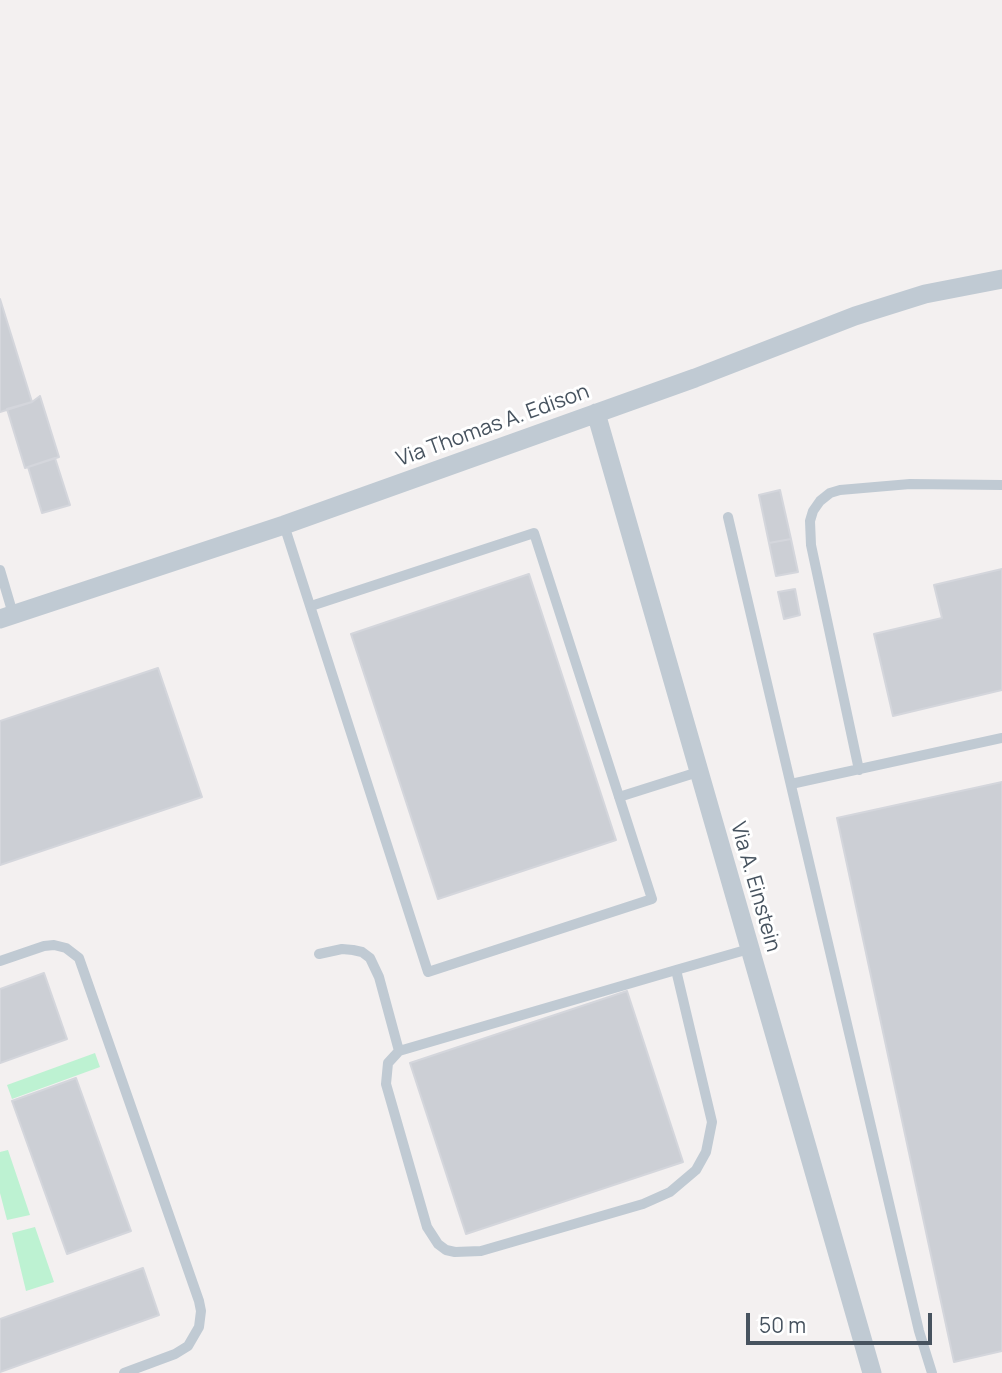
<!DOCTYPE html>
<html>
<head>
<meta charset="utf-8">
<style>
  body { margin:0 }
  #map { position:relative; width:1002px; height:1373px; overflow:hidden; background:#f3f0f0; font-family:Manrope,sans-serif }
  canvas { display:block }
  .scale { position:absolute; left:746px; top:1313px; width:186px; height:32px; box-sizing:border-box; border:4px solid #47535f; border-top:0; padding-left:9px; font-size:21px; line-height:24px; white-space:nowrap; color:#47535f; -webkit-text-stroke:5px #fff; paint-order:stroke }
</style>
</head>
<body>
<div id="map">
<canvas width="1002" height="1373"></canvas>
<div class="scale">50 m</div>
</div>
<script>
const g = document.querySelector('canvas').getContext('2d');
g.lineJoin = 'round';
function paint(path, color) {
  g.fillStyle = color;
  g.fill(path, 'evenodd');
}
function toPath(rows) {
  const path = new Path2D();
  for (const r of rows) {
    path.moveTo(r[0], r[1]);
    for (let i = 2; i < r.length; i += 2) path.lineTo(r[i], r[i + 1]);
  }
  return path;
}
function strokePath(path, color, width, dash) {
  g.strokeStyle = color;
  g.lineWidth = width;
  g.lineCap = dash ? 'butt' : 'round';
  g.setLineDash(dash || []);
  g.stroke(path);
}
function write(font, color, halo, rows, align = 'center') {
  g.font = font + ' Manrope,sans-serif';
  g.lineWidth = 6;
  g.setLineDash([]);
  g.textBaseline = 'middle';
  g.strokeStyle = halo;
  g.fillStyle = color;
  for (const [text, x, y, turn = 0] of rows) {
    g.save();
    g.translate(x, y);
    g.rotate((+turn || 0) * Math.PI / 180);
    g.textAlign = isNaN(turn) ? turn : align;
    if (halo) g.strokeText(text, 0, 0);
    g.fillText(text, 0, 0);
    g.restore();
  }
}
const green = toPath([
  [95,1053,100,1067,12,1099,7,1085],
  [8,1150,30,1215,7,1220,0,1193,0,1152],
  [35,1227,54,1282,26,1291,12,1233]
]);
const building = toPath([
  [0,299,32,402,0,412,0,299],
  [40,396,59,457,25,468,7,409,32,402,40,396],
  [55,458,70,505,42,513,28,467,55,458],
  [780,490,791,539,769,543,759,495,780,490],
  [791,539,798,572,776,576,769,543,791,539],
  [1002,569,1002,690,893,716,874,634,942,618,934,585,1002,569],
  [529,574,616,840,438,899,351,634,529,574],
  [795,589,800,615,784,619,778,592,795,589],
  [158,668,202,797,0,865,0,721,158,668],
  [1002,782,1002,1351,954,1362,837,818,1002,782],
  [44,973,67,1039,0,1063,0,989,44,973],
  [627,991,683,1162,466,1234,410,1063,627,991],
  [76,1078,131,1231,67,1254,12,1101,76,1078],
  [143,1268,159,1315,0,1372,0,1319,143,1268]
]);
const lane = toPath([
  [728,517,919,1331,932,1373],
  [284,525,428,972,652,899,534,533,311,606],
  [0,570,13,614],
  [859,770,811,545,810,521,813,511,820,501,830,493,840,490,910,484,1002,485],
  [791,784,1002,738],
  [619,797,698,772],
  [319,954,342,949,353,950,362,952,370,958,379,977,399,1051],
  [0,961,44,946,54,945,66,948,79,958,199,1301,201,1311,199,1327,188,1346,175,1354,124,1373],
  [676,970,712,1122,706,1152,696,1170,670,1192,643,1204,481,1251,455,1252,446,1250,438,1244,427,1227,386,1084,388,1063,399,1051,676,970,749,949]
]);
const street = toPath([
  [596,413,872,1373],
  [0,619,284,525,695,378,855,316,925,294,1002,279]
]);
const streetNames = [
  ["Via Thomas A. Edison",493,426,-20],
  ["Via A. Einstein",755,887,74]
];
paint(green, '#bdf2d2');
paint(building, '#cccfd5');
strokePath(building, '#d4d6dc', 2);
strokePath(lane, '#c0cad3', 10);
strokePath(street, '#c0cad3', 19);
write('21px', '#47535f', '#fff', streetNames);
</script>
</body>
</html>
